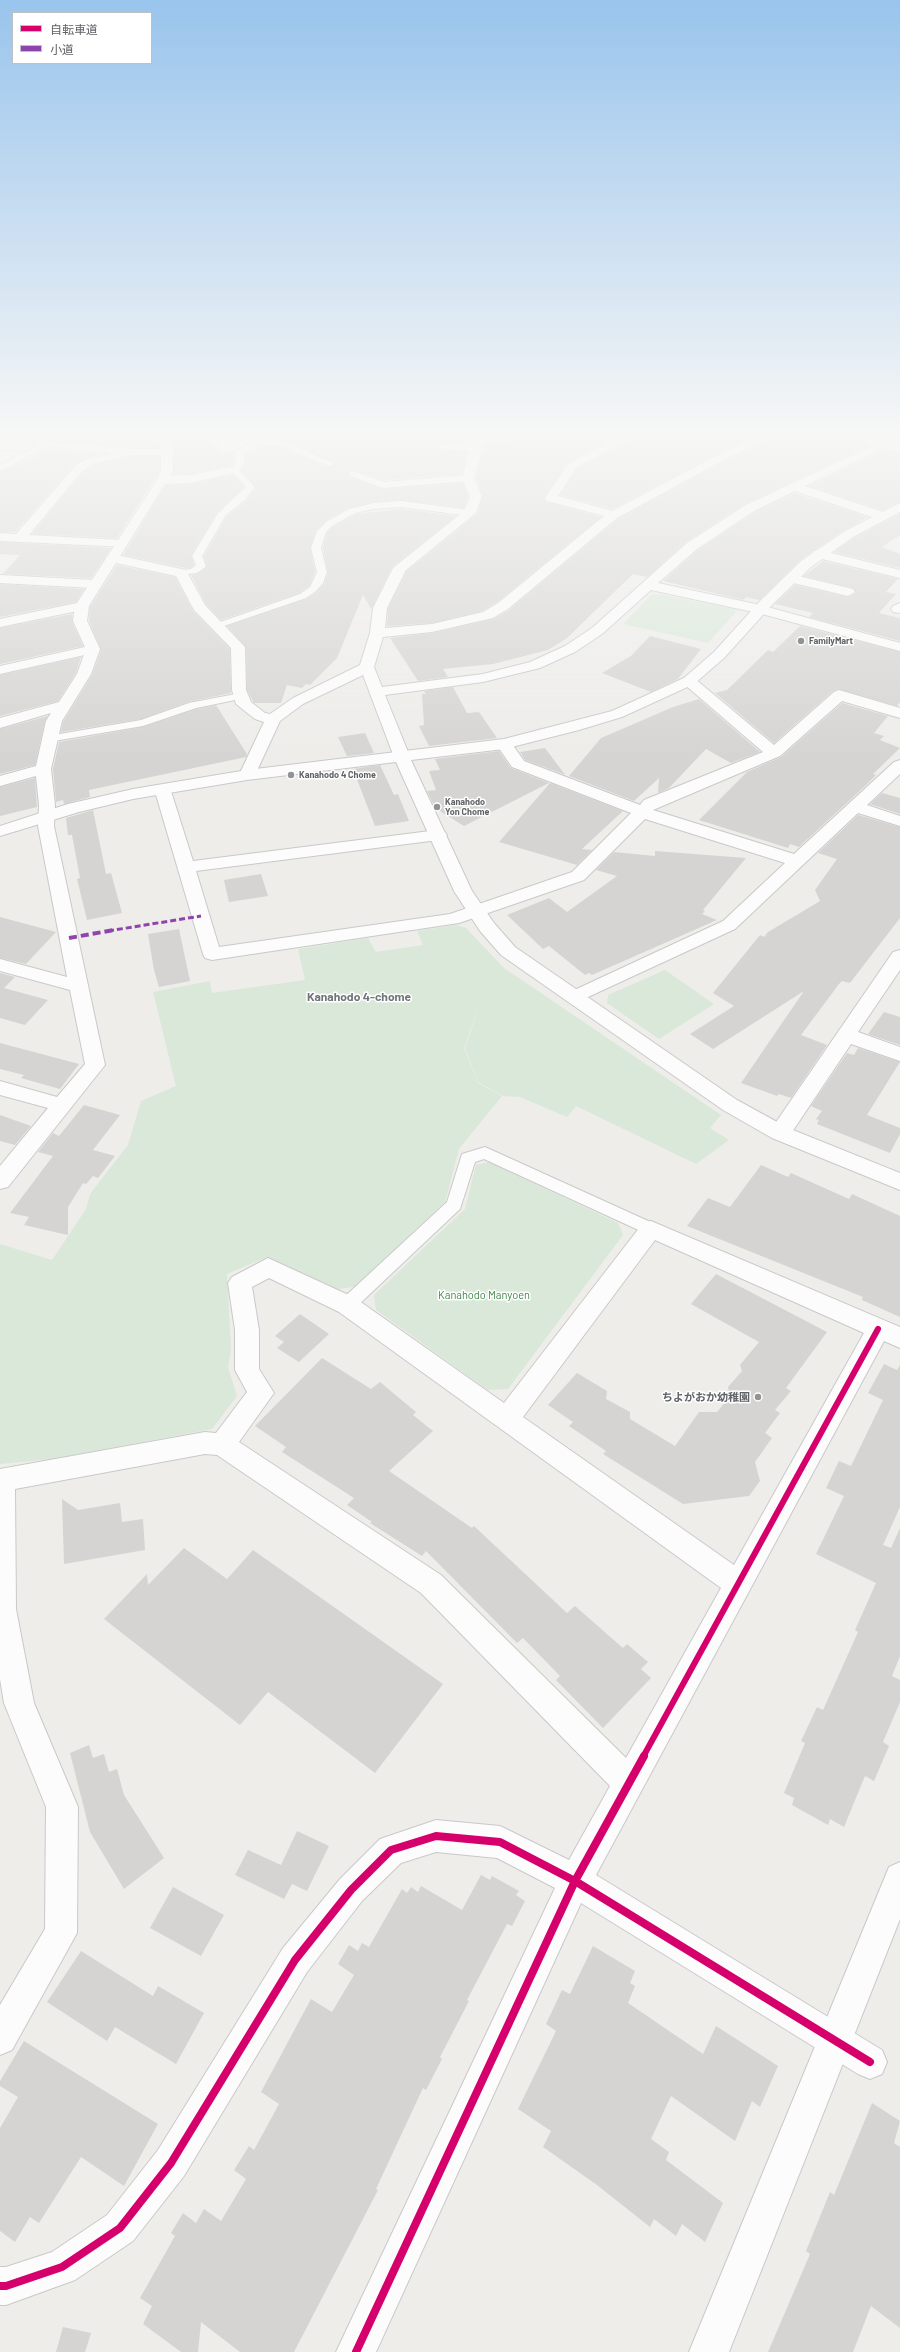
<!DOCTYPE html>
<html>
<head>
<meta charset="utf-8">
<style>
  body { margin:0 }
  #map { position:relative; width:900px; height:2352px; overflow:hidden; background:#eeedea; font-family:Barlow,"Noto Sans JP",sans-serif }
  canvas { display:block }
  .legend { position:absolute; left:12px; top:12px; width:140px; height:52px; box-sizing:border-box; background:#fff; border:1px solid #bfc0c2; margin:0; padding:5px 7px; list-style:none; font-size:12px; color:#5f6266 }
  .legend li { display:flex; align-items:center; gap:8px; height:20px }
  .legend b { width:20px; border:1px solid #bfc0c2 }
</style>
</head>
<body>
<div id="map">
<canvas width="900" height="2352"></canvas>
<ul class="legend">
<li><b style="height:5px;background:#d6006c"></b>自転車道</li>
<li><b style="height:5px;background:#8e44ad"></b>小道</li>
</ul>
</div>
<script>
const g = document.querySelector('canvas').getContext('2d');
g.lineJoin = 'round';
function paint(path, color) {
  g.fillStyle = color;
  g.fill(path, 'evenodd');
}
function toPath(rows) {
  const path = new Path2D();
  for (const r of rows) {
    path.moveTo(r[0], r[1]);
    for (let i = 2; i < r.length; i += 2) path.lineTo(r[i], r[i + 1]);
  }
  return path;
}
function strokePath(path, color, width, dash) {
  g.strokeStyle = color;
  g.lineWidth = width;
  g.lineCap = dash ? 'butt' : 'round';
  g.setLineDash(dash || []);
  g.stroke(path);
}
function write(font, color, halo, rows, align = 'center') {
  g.font = font + ' Barlow,"Noto Sans JP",sans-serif';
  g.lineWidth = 3;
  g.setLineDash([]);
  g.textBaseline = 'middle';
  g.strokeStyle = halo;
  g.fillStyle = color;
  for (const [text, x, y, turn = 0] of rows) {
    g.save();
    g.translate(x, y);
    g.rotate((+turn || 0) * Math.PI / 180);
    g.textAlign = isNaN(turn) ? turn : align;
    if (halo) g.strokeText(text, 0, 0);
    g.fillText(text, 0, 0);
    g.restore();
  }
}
const green = toPath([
  [659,594,733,609,736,612,708,643,623,624,651,595],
  [456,925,466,928,504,968,721,1115,710,1128,729,1140,696,1164,576,1106,567,1117,520,1097,503,1096,478,1082,465,1048,484,992,464,1048,478,1083,502,1096,459,1149,445,1202,354,1287,338,1289,267,1257,227,1274,231,1350,228,1367,237,1396,212,1429,53,1459,0,1464,0,1244,52,1260,86,1209,90,1194,128,1145,141,1101,176,1086,153,992,210,981,212,993,305,980,298,949,368,938,376,952,423,945,417,931],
  [665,970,714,1004,659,1039,607,1003,608,995],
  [489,1162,618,1223,623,1235,508,1389,488,1390,376,1310,374,1295,465,1209,476,1165]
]);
const building = toPath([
  [51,430,100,430,156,435,159,448,130,448,35,439],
  [210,430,213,445,219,444,219,453,234,451,234,462,232,465,192,474,173,474,174,452,172,436,180,437,179,432],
  [275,430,437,430,407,432,402,437,407,440,472,438,470,444,441,444,439,446,444,450,468,451,462,474,384,480,354,470,348,472,349,477,383,489,463,483,468,496,464,508,401,500,374,502,348,508,325,521,316,530,310,548,315,572,309,586,299,593,221,620,206,604,191,575,198,574,207,567,204,556,227,516,246,501,256,488,241,470,245,463,245,453,260,447,281,447,327,467,336,465,286,441,272,439],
  [490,430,506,430,505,435,489,435],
  [517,430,630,430,568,462,544,497,547,502,601,517,497,602,482,611,432,623,387,626,388,608,407,571,477,514,483,495,476,478,485,443,513,441],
  [650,430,767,430,709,458,612,509,560,495,578,468],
  [787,430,890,430,863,443,871,445,745,504,686,542,647,577,633,574,567,638,548,650,493,664,443,669,448,677,418,681,390,638,432,633,494,619,509,610,618,519,719,464],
  [48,448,104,454,85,459,74,465,15,532,0,532,0,472,37,456,33,455],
  [885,449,900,453,900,502,882,510,809,486],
  [130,456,160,456,160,471,117,538,32,534,84,471,94,465],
  [233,475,244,487,217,512,191,555,194,565,190,568,185,568,123,555,166,485,192,484],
  [795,493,868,517,844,530,800,560,759,600,746,597,744,600,663,581,698,550,755,512],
  [401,509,456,516,392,567,371,609,363,595,337,658,310,685,306,684,302,688,287,685,281,703,254,703,247,690,246,647,227,626,306,599,317,592,324,584,328,573,323,548,327,533,333,527,356,514],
  [900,514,900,535,882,547,900,554,900,568,834,552,854,538],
  [0,542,111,548,91,578,3,574,20,555,0,554],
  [823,561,898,579,886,592,896,594,879,613,900,618,900,641,809,617,813,613,775,604,795,585,848,597,856,593,853,588,804,576],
  [117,565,175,577,193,611,230,649,231,693,188,702,141,719,61,732,63,722,92,675,101,650,89,621,90,607],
  [0,584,84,589,76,602,0,617],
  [72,614,72,622,83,646,0,664,0,628],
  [800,626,900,652,900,702,897,706,838,689,833,691,774,743,715,693,727,690,768,650,773,652],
  [650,636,701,649,678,679,651,692,602,673,631,656],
  [81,657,76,673,58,701,0,716,0,675],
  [453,687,467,713,479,712,497,738,429,746,419,726,424,725,422,694,426,694,424,691],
  [699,699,760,752,731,763,706,749,669,788,658,793,659,778,634,801,569,776,601,738,673,707],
  [842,703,888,716,874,733,884,736,880,740,900,748,873,774,876,775,864,787,799,847,790,844,788,848,699,820,747,772,781,757],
  [216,705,247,754,246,757,89,790,90,797,64,804,63,800,56,802,53,769,59,742,143,727,196,709],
  [48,716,45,721,35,765,0,774,0,729],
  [365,733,374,753,347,756,338,737],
  [545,748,563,772,566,775,525,760,520,752],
  [499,751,511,768,549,783,464,826,435,808,427,791,436,790,429,771,440,770,435,759],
  [380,765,394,795,398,794,409,821,375,826,353,769],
  [35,778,37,807,0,816,0,787],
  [550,783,623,811,582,849,592,850,577,865,499,842],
  [882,793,900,798,900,814,870,804],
  [93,810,106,874,111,873,122,913,87,920,77,879,80,878,72,835,68,835,66,818],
  [858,815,900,827,900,918,850,983,842,981,839,984,801,1035,827,1045,791,1098,779,1094,777,1096,741,1083,804,991,713,1049,690,1034,734,1006,713,993,760,935,764,937,768,932,820,901,815,890,837,859,818,853],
  [655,851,746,858,703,910,705,911,702,914,717,920,592,975,589,973,585,975,549,946,543,949,507,915,549,898,567,912,617,876,596,870,614,852,655,856],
  [261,874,268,896,229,902,224,880],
  [0,917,56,932,26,964,0,958],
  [179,929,190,981,159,987,154,970,148,934],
  [0,973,15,977,4,988,48,1000,25,1025,0,1018],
  [884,1012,900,1017,900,1045,868,1034],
  [0,1043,64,1060,79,1064,60,1089,21,1078,24,1075,0,1069],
  [858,1048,900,1062,867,1115,900,1128,900,1134,890,1153,817,1124,819,1120,816,1119,822,1111,811,1106,847,1053,854,1055],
  [84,1105,120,1115,93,1150,115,1156,98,1178,93,1176,86,1184,83,1183,68,1207,68,1235,24,1225,29,1217,10,1213,53,1156,38,1152,53,1133,59,1136],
  [0,1115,31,1126,15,1145,0,1141],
  [761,1165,788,1177,791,1173,849,1199,852,1194,900,1216,900,1317,862,1300,863,1297,687,1226,708,1198,730,1207],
  [716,1274,827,1332,786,1388,791,1391,775,1410,780,1413,765,1433,772,1438,755,1462,760,1481,749,1496,683,1504,603,1454,606,1451,569,1426,573,1422,548,1405,577,1373,607,1391,606,1399,630,1412,630,1419,675,1446,699,1412,717,1412,730,1396,728,1387,742,1371,740,1365,759,1342,691,1304],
  [300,1314,329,1334,299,1362,277,1348,284,1342,275,1336],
  [322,1358,371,1389,380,1382,416,1412,413,1415,433,1431,389,1471,472,1528,474,1526,567,1613,575,1606,623,1648,627,1644,648,1662,641,1669,651,1678,603,1728,556,1680,560,1676,523,1638,517,1643,426,1551,422,1556,370,1523,372,1522,347,1505,354,1498,282,1452,286,1447,255,1426],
  [884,1364,897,1370,900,1365,900,1507,883,1545,891,1548,900,1528,900,1656,892,1676,900,1680,900,1702,883,1742,889,1746,874,1781,865,1776,844,1827,830,1819,828,1825,792,1805,794,1798,784,1793,805,1743,801,1741,817,1707,823,1710,858,1632,855,1630,876,1583,816,1554,844,1496,826,1488,839,1461,851,1466,883,1400,868,1393],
  [62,1499,78,1510,120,1503,122,1522,143,1519,145,1550,64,1564],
  [184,1548,227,1579,253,1550,443,1684,375,1773,268,1692,240,1725,104,1619,147,1574,148,1585],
  [89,1745,93,1758,104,1754,109,1772,117,1769,124,1795,164,1858,124,1889,90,1832,70,1753],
  [297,1831,329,1846,307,1891,292,1884,284,1899,235,1875,248,1850,281,1865],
  [481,1875,490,1880,492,1876,519,1891,516,1895,525,1901,512,1926,507,1924,467,2000,469,2001,440,2057,442,2059,426,2090,423,2088,376,2189,378,2190,294,2352,240,2352,201,2322,198,2352,181,2352,143,2324,152,2306,140,2298,175,2236,171,2233,183,2213,196,2223,204,2209,221,2221,246,2179,234,2170,249,2146,254,2150,279,2104,261,2092,311,1999,332,2012,354,1975,338,1964,349,1945,358,1951,362,1943,369,1947,402,1889,407,1893,411,1887,418,1892,421,1886,462,1910],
  [173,1887,224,1915,201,1956,150,1928],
  [593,1946,635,1971,630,1983,635,1986,628,2003,703,2054,716,2026,778,2066,760,2107,752,2101,735,2141,671,2096,651,2139,669,2152,666,2160,723,2203,705,2242,682,2224,676,2236,654,2219,650,2227,597,2185,543,2147,551,2131,518,2109,556,2031,546,2024,562,1990,570,1994],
  [81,1951,153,1996,158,1986,204,2013,176,2064,115,2027,107,2041,47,2002],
  [24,2041,158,2124,124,2186,81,2157,39,2223,30,2217,15,2242,0,2231,0,2128,18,2097,0,2086,0,2081],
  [872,2103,900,2121,894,2143,900,2147,900,2328,871,2306,853,2352,768,2352,810,2254,806,2251,830,2192,834,2195],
  [63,2327,91,2333,85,2352,56,2352]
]);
const lane = toPath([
  [265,430,274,430,265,440,285,442,335,464,328,466,281,446,259,445,243,452,244,463,239,470,255,487,245,500,226,515,202,556,206,566,204,568,197,573,178,575,178,571,191,569,196,565,192,556,218,513,246,487,230,470,236,463,235,451,255,440,265,430],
  [465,430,485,432,481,434,407,438,403,436,407,434,465,430],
  [508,430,516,430,513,440,501,442,479,441,475,439,479,437,506,436,508,430],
  [19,439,130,449,134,452,130,455,48,446,0,471,0,465,38,445,19,443,19,439],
  [441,445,476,446,480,448,476,450,444,449,440,447,441,445],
  [353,471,384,482,468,475,472,478,468,481,383,488,350,476,350,472,353,471],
  [401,501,470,510,475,513,470,516,401,507,374,509,355,513,332,526,326,532,321,548,327,572,323,583,316,591,306,598,221,627,217,628,212,625,300,594,310,587,317,572,311,548,317,531,326,522,349,509,374,503,401,501],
  [241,693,245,694,245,698,196,708,143,726,48,742,42,739,48,736,141,720,189,703,241,693],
  [485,1147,657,1225,659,1229,657,1233,651,1235,645,1233,484,1159,475,1162,460,1209,353,1310,347,1312,341,1310,338,1305,341,1300,447,1202,462,1154,485,1147]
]);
const street = toPath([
  [476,430,487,430,474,478,482,496,476,513,406,570,387,608,385,628,432,624,483,612,498,603,604,516,547,501,545,498,569,463,634,430,649,430,577,467,558,496,612,511,710,459,771,430,786,430,718,463,617,518,508,609,493,618,432,632,383,637,374,667,382,687,483,674,530,662,565,646,592,628,687,543,746,505,900,433,900,440,805,486,886,513,888,516,886,519,878,519,795,491,754,511,697,549,658,583,760,605,900,643,900,651,758,613,651,590,602,634,575,652,540,668,483,682,385,695,410,757,408,760,396,760,394,757,363,675,303,704,280,721,255,775,253,778,241,778,239,775,264,722,255,719,236,704,232,690,231,648,194,610,176,576,107,561,105,558,112,554,186,570,205,605,245,647,246,690,251,702,265,713,270,714,293,698,360,665,370,633,373,608,393,568,464,511,470,496,462,478,476,430],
  [130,449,167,449,173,452,167,455,130,455,93,464,83,470,29,535,121,540,126,541,127,544,126,547,0,541,0,533,16,534,75,466,85,460,130,449],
  [234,466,238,468,240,470,238,472,192,483,163,484,157,480,163,476,192,475,234,466],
  [819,550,900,570,900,578,814,557,813,554,814,551,819,550],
  [790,574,853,589,855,592,848,596,785,581,783,578,790,574],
  [0,575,94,580,101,584,94,588,0,583,0,575],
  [82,602,89,606,87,609,0,627,0,619,82,602],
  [900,603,900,613,893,612,891,609,893,606,900,603],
  [93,645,100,649,91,674,62,721,51,769,55,805,54,826,105,1065,8,1187,0,1189,0,1166,48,1108,0,1095,0,1081,57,1097,85,1064,70,990,0,971,0,959,67,977,38,826,39,805,36,776,0,786,0,776,36,766,46,721,51,713,0,728,0,718,59,702,77,674,86,649,93,645],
  [689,677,694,678,774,745,834,692,839,690,900,708,900,718,842,701,780,756,653,810,794,854,894,762,900,760,900,774,867,805,900,816,900,826,858,813,735,929,575,1003,568,1001,565,997,568,993,723,921,785,863,645,819,584,880,459,923,212,960,205,958,203,954,154,788,156,785,168,785,170,788,193,861,438,830,444,831,447,835,444,839,438,840,196,871,219,947,450,914,572,872,631,813,512,767,496,744,498,741,510,741,524,761,640,805,644,800,763,752,684,684,682,681,684,678,689,677],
  [900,950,900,970,858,1032,900,1047,900,1061,851,1044,788,1138,780,1140,772,1138,769,1133,772,1128,893,952,900,950],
  [651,1221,900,1327,900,1348,884,1341,596,1875,882,2050,887,2062,882,2074,870,2079,858,2074,581,1903,376,2352,336,2352,555,1888,497,1858,436,1852,401,1863,362,1901,307,1972,184,2176,133,2241,75,2280,6,2305,0,2305,0,2267,6,2267,52,2252,107,2215,158,2150,283,1948,340,1879,380,1839,436,1820,500,1826,569,1860,610,1786,421,1593,217,1455,205,1454,15,1489,16,1609,34,1703,78,1807,77,1933,12,2050,0,2055,0,2005,45,1929,46,1807,4,1703,0,1679,0,1469,205,1432,216,1433,247,1392,235,1370,235,1330,228,1283,232,1277,268,1258,355,1298,504,1403,643,1223,651,1221],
  [655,1240,864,1333,734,1565,523,1417,655,1240],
  [269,1278,339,1312,721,1588,626,1758,441,1575,239,1442,274,1393,259,1369,259,1330,252,1287,269,1278]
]);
const secondary = toPath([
  [157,430,169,430,173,452,173,471,89,606,87,621,100,649,98,652,0,674,0,666,85,647,73,621,75,606,157,480,161,471,161,452,157,430],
  [900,503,900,512,853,537,811,567,771,606,724,658,694,684,622,717,579,730,504,749,411,760,472,891,494,923,515,947,737,1100,788,1128,900,1173,900,1190,772,1138,723,1110,501,955,480,931,454,891,396,762,247,780,133,799,79,812,0,836,0,826,68,804,133,789,247,770,504,739,612,711,684,678,714,652,761,600,801,561,845,531,900,503],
  [900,1862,900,1919,729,2352,689,2352,889,1867,900,1862]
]);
const quietFar1 = toPath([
  [108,931,201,916]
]);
const quiet = toPath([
  [69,938,114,930]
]);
const cyclewayFar1 = toPath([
  [643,1757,878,1329]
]);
const cycleway = toPath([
  [0,2286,6,2286,62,2267,120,2228,171,2163,295,1960,351,1890,391,1850,436,1836,500,1842,575,1881,870,2062],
  [356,2352,575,1881,644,1756]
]);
const markers = [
  [801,641,4,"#919394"],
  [291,775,4,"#919394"],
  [437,807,4,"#919394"],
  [758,1397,4,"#919394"]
];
const farPoinames = [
  ["FamilyMart",809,641],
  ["Kanahodo 4 Chome",299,775],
  ["Kanahodo",445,802],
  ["Yon Chome",445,812]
];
const parkNames = [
  ["Kanahodo Manyoen",484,1295]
];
const poiNames = [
  ["ちよがおか幼稚園",750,1397]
];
const neighbourhoodNames = [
  ["Kanahodo 4-chome",359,997]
];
paint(green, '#d9e8d8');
paint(building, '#d5d4d2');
strokePath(lane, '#c9c9c9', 2);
strokePath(street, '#c9c9c9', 2);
strokePath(secondary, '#c9c9ca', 2);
paint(lane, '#fcfcfc');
paint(street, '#fcfcfc');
paint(secondary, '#fcfcfc');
strokePath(quietFar1, '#8e44ad', 3, [6, 3]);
strokePath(quiet, '#8e44ad', 4, [8, 4]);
strokePath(cyclewayFar1, '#d6006c', 6);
strokePath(cycleway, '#d6006c', 8);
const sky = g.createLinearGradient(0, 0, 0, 760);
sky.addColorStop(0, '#99c4ec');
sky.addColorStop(0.57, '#f7f7f6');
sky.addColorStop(1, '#f7f7f600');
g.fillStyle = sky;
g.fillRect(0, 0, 900, 760);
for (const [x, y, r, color] of markers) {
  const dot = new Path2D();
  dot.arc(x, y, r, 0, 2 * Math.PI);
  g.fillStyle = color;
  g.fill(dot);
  strokePath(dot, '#fff', 1.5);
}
write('bold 9px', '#5f6266', '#fff', farPoinames, 'left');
write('11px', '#408548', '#fff', parkNames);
write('bold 11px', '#5f6266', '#fff', poiNames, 'right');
write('bold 12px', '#707478', '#fff', neighbourhoodNames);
</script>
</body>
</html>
